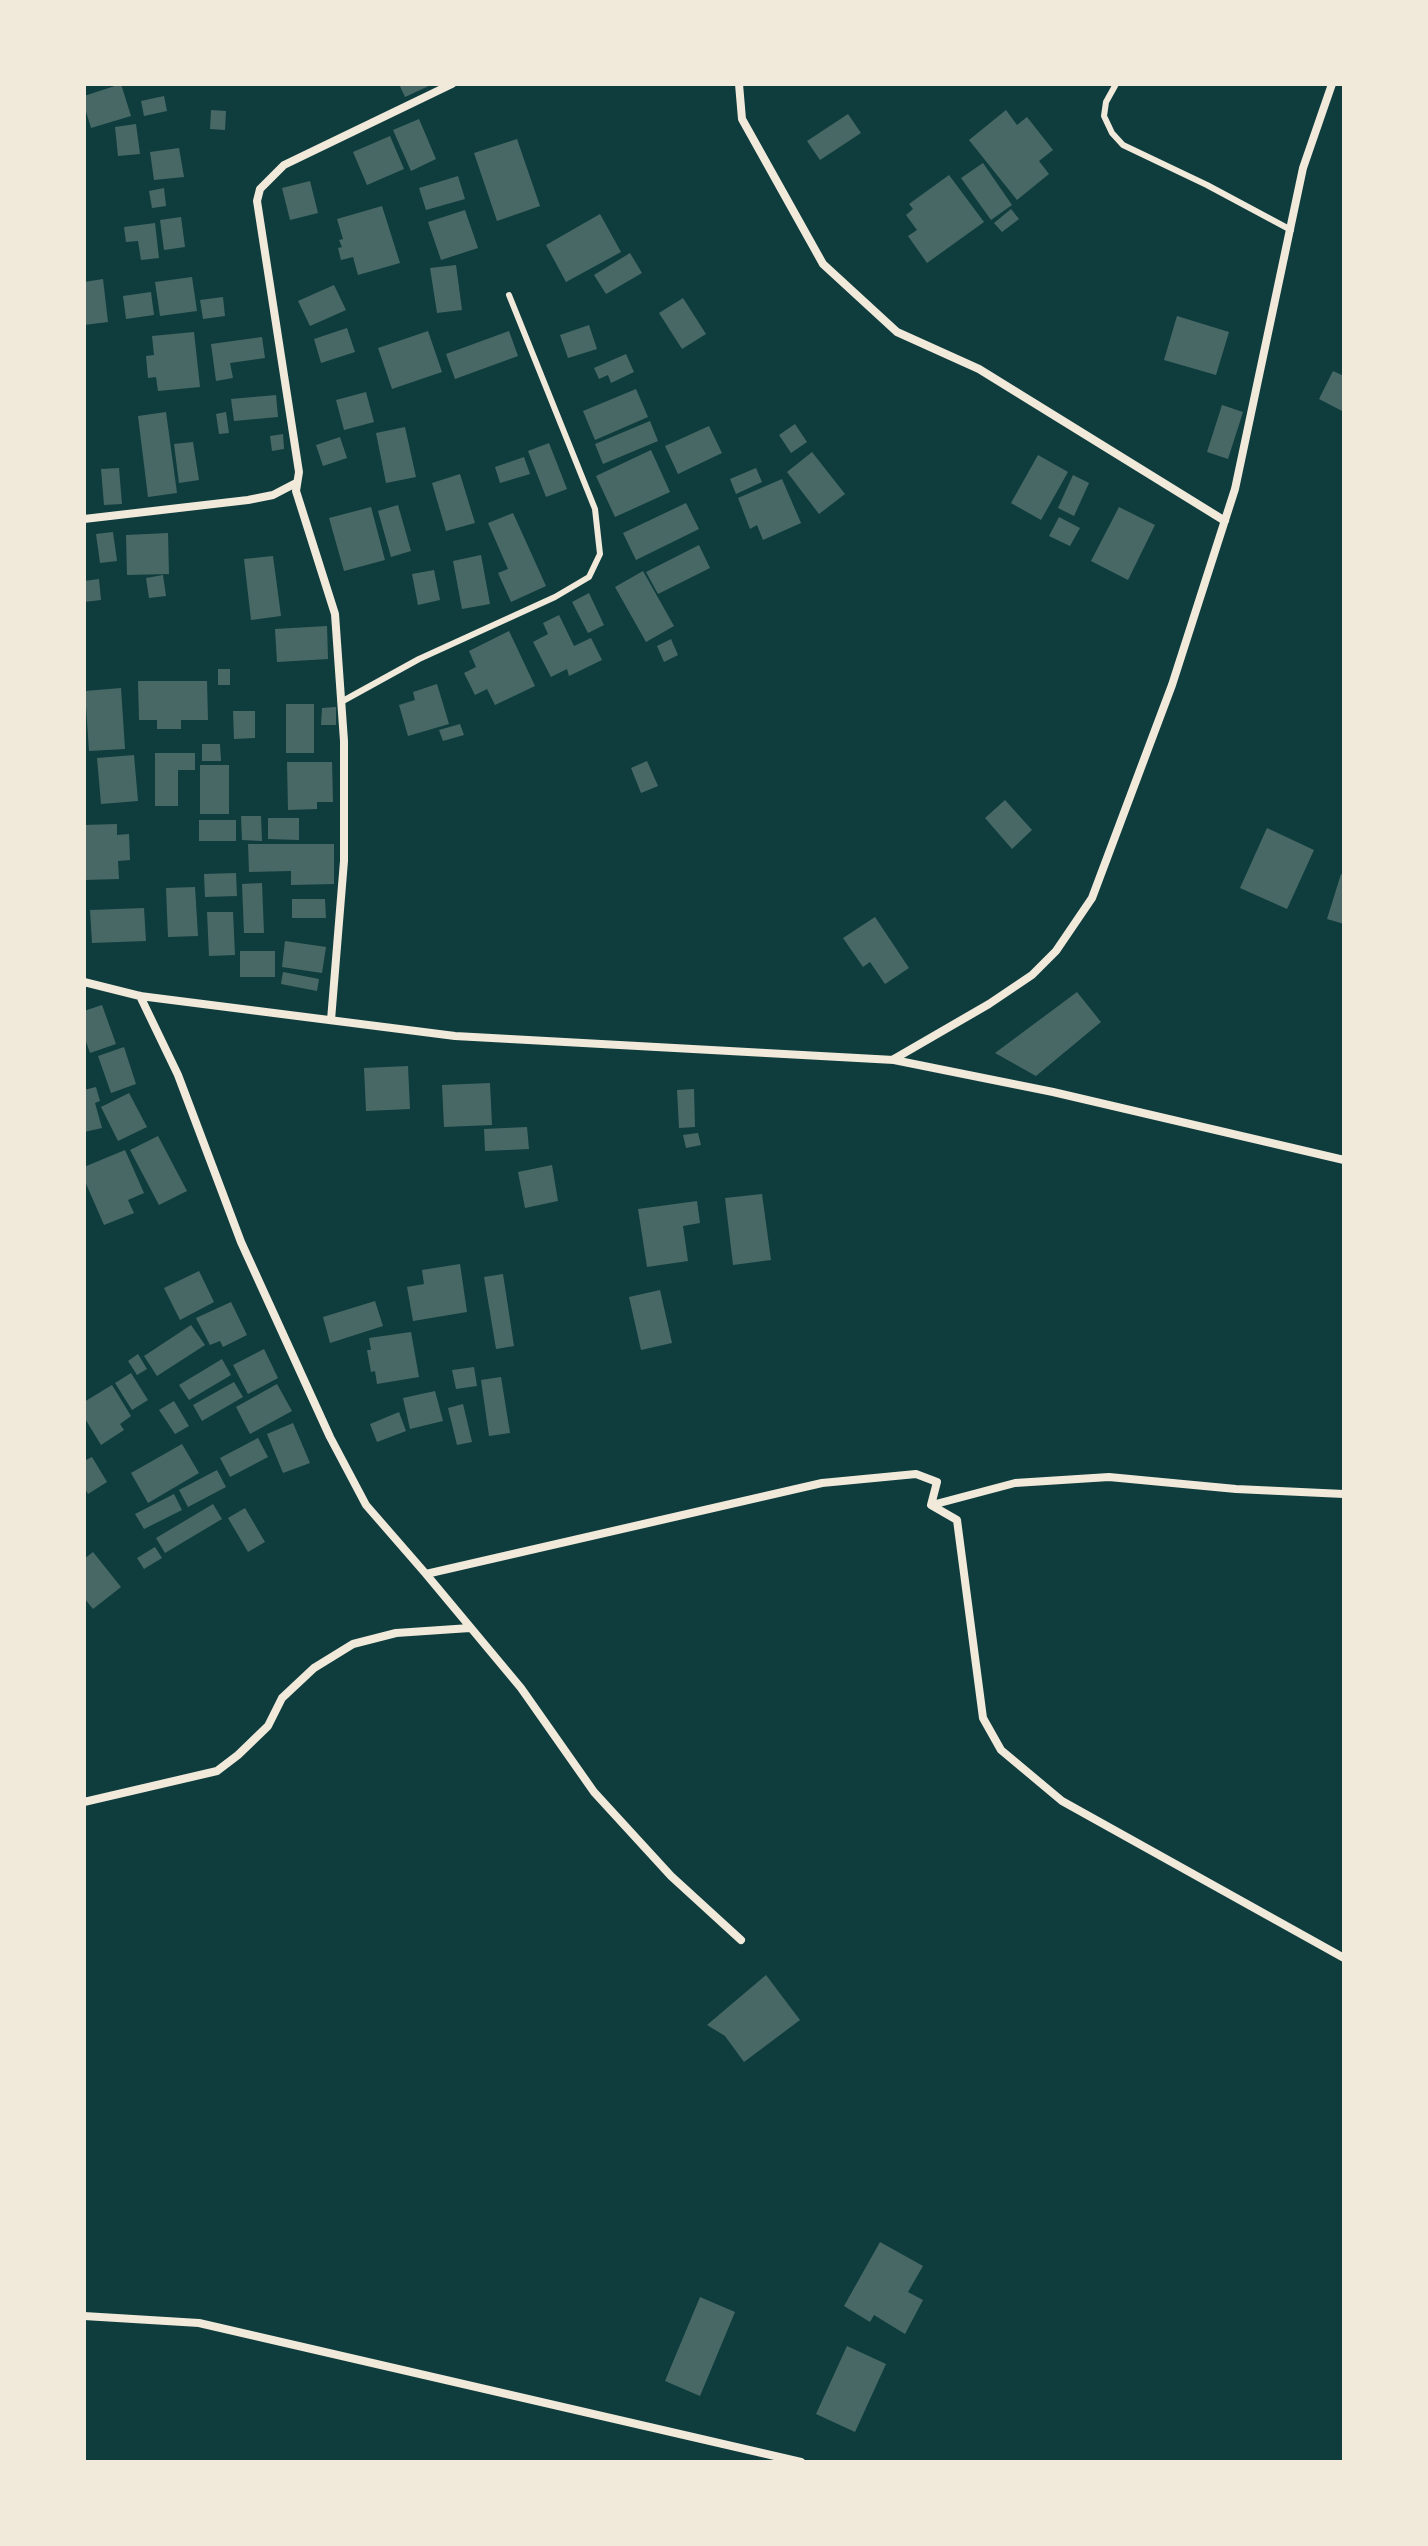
<!DOCTYPE html>
<html>
<head>
<meta charset="utf-8">
<style>
  body { margin:0 }
  #map { position:relative; width:1428px; height:2546px; overflow:hidden; background:#0f3d3e; font-family:Rubik,sans-serif }
  canvas { display:block }
  .frame { position:absolute; inset:0; border:86px solid #f1e9da; pointer-events:none }
</style>
</head>
<body>
<div id="map">
<canvas width="1428" height="2546"></canvas>
<div class="frame"></div>
</div>
<script>
const g = document.querySelector('canvas').getContext('2d');
g.lineJoin = 'round';
function paint(path, color) {
  g.fillStyle = color;
  g.fill(path, 'evenodd');
}
function toPath(rows) {
  const path = new Path2D();
  for (const r of rows) {
    path.moveTo(r[0], r[1]);
    for (let i = 2; i < r.length; i += 2) path.lineTo(r[i], r[i + 1]);
  }
  return path;
}
function strokePath(path, color, width, dash) {
  g.strokeStyle = color;
  g.lineWidth = width;
  g.lineCap = dash ? 'butt' : 'round';
  g.setLineDash(dash || []);
  g.stroke(path);
}
const building = toPath([
  [121,84,131,116,91,128,84,105,84,96],
  [399,84,433,84,405,97],
  [164,96,167,111,144,116,141,101],
  [211,110,226,111,225,130,210,129],
  [1006,110,1017,125,1027,117,1053,150,1039,161,1049,174,1017,200,969,140],
  [848,114,861,133,820,160,807,141],
  [419,119,436,159,411,171,393,130],
  [136,124,140,154,118,156,115,127],
  [390,136,404,169,367,185,353,152],
  [517,139,540,206,497,221,474,153],
  [179,148,184,177,154,180,150,152],
  [983,163,1012,205,991,220,961,178],
  [949,175,984,222,927,263,908,236,917,230,906,215,913,209,909,204],
  [458,176,465,199,426,210,419,188],
  [310,181,318,213,290,220,282,188],
  [164,188,166,206,152,208,149,191],
  [382,206,400,263,358,275,353,257,341,260,338,248,342,247,339,240,343,239,337,219],
  [1011,209,1019,219,1002,232,994,223],
  [465,210,478,248,441,260,428,222],
  [600,214,621,252,566,282,546,245],
  [181,217,185,247,164,250,160,220],
  [155,223,159,258,141,260,138,241,126,242,124,227],
  [630,253,642,273,606,294,594,275],
  [456,265,462,310,437,313,430,268],
  [192,277,197,311,160,316,155,282],
  [103,279,108,322,84,325,84,282],
  [334,285,346,310,310,326,298,301],
  [151,292,154,315,126,319,123,296],
  [223,297,225,316,203,319,200,300],
  [683,298,706,334,682,349,659,313],
  [1177,316,1229,332,1216,375,1164,360],
  [589,325,597,349,568,358,560,335],
  [347,328,355,352,321,363,314,339],
  [428,331,442,372,392,389,378,348],
  [509,331,518,356,455,379,446,354],
  [194,332,200,387,158,391,156,377,148,378,146,356,154,355,152,336],
  [262,337,265,358,230,363,233,378,216,381,211,344],
  [626,354,634,372,611,383,608,375,599,379,594,368],
  [1333,371,1344,376,1344,412,1319,399],
  [636,389,648,417,595,440,583,411],
  [366,392,374,422,344,430,336,400],
  [276,395,278,417,234,421,231,399],
  [1222,405,1243,412,1228,459,1207,452],
  [166,412,177,493,148,497,138,416],
  [226,412,229,433,219,434,216,414],
  [650,421,658,441,603,464,595,444],
  [795,424,807,442,791,453,779,435],
  [709,426,722,453,678,474,665,446],
  [405,427,416,477,386,483,376,433],
  [283,434,284,449,272,451,270,436],
  [340,437,347,458,323,466,316,445],
  [193,442,199,480,179,483,174,444],
  [549,443,567,489,546,497,528,451],
  [651,450,670,492,615,517,596,476],
  [812,452,845,494,819,514,787,472],
  [1038,455,1068,472,1041,520,1011,503],
  [524,457,530,474,500,483,495,467],
  [119,468,122,504,104,505,101,469],
  [756,468,762,482,736,494,730,479],
  [460,474,475,523,446,531,432,483],
  [1073,475,1089,483,1074,516,1058,508],
  [782,479,801,523,763,540,757,525,750,529,738,498],
  [686,503,699,529,636,560,623,533],
  [398,505,411,551,391,557,378,511],
  [371,507,385,560,344,571,329,518],
  [1119,507,1155,525,1128,580,1091,561],
  [513,513,546,586,511,602,498,573,508,569,488,523],
  [1059,517,1080,528,1070,546,1049,536],
  [113,532,117,561,100,563,96,534],
  [168,533,169,574,127,575,126,535],
  [699,545,710,568,658,594,646,572],
  [481,555,490,604,462,609,453,561],
  [273,556,281,616,251,620,244,559],
  [434,570,440,600,418,605,412,574],
  [643,571,674,626,646,642,615,587],
  [163,575,166,596,149,598,146,578],
  [99,579,101,600,84,602,84,581],
  [589,593,604,625,588,633,572,602],
  [559,615,574,646,591,638,602,660,569,676,567,669,551,677,533,642,548,634,543,623],
  [327,626,328,659,277,662,275,629],
  [509,631,535,686,495,705,487,689,475,695,464,673,476,667,469,651],
  [671,639,678,655,664,662,657,646],
  [218,669,230,669,230,685,218,685],
  [138,681,207,681,208,720,181,720,181,729,157,729,157,720,139,720],
  [437,684,449,724,408,736,399,705,415,700,413,692],
  [121,688,125,749,89,751,85,691],
  [286,704,314,704,314,753,286,753],
  [336,707,336,725,321,725,322,708],
  [233,711,255,711,255,738,234,739],
  [460,724,464,735,443,741,439,730],
  [202,744,220,744,221,761,202,761],
  [155,753,195,753,195,770,178,770,178,806,155,806],
  [134,755,138,801,101,804,97,758],
  [647,761,658,786,641,793,631,768],
  [287,762,332,762,333,802,317,802,317,809,288,810],
  [200,765,229,765,229,814,200,814],
  [1005,800,1032,830,1012,849,985,818],
  [241,816,261,816,262,841,242,840],
  [268,818,299,818,299,840,268,839],
  [199,820,236,820,236,841,199,841],
  [117,824,117,835,129,834,130,860,118,861,119,879,84,880,84,825],
  [1267,828,1314,850,1287,909,1240,888],
  [248,844,334,844,334,884,291,885,291,871,249,872],
  [236,873,237,896,205,897,204,874],
  [1341,874,1344,875,1344,924,1327,919],
  [262,883,264,933,244,933,242,884],
  [195,887,198,936,168,937,166,888],
  [292,899,325,899,326,918,292,918],
  [144,908,146,941,92,943,90,910],
  [207,912,233,912,235,955,209,956],
  [875,917,909,968,885,984,870,962,863,967,843,938],
  [285,941,326,947,322,973,282,967],
  [240,951,275,951,275,977,240,977],
  [283,972,319,979,317,991,281,984],
  [1077,992,1101,1022,1036,1076,995,1053],
  [102,1005,116,1044,90,1053,84,1036,84,1011],
  [124,1047,136,1084,111,1093,98,1056],
  [408,1066,410,1109,366,1111,364,1068],
  [490,1083,492,1125,444,1127,442,1085],
  [96,1087,100,1101,95,1103,102,1128,84,1132,84,1090],
  [694,1089,695,1127,679,1128,677,1090],
  [129,1093,147,1127,118,1141,101,1107],
  [527,1127,529,1149,485,1151,484,1129],
  [698,1133,701,1145,686,1148,683,1135],
  [158,1136,187,1191,159,1205,130,1150],
  [125,1150,144,1193,128,1200,134,1213,104,1225,84,1179,84,1167],
  [552,1165,558,1201,525,1208,518,1172],
  [762,1194,771,1260,733,1265,725,1198],
  [697,1201,700,1223,683,1226,688,1261,647,1267,638,1209],
  [460,1264,467,1312,413,1321,407,1287,424,1284,422,1270],
  [199,1271,214,1302,180,1320,164,1288],
  [503,1274,514,1346,496,1349,484,1277],
  [660,1290,672,1343,641,1350,629,1297],
  [375,1301,383,1326,330,1343,323,1317],
  [231,1302,247,1335,223,1347,220,1341,210,1345,196,1318],
  [191,1325,205,1345,157,1376,144,1356],
  [411,1332,419,1377,377,1384,375,1371,371,1372,367,1350,371,1350,369,1338],
  [264,1349,278,1378,248,1394,233,1365],
  [138,1354,147,1369,137,1375,128,1361],
  [222,1359,231,1375,189,1400,179,1385],
  [474,1367,477,1386,456,1389,452,1370],
  [131,1373,148,1400,132,1410,115,1383],
  [501,1377,510,1433,489,1436,481,1380],
  [234,1382,243,1397,202,1421,193,1405],
  [277,1384,292,1411,250,1434,236,1407],
  [112,1385,131,1416,120,1424,124,1430,101,1445,84,1417,84,1402],
  [435,1391,443,1421,410,1429,403,1398],
  [174,1401,189,1426,175,1434,159,1410],
  [463,1404,472,1442,457,1445,448,1408],
  [399,1412,406,1431,377,1442,370,1424],
  [293,1423,310,1463,283,1473,267,1434],
  [258,1438,268,1457,230,1477,220,1458],
  [182,1444,199,1473,148,1503,131,1473],
  [92,1457,107,1482,88,1494,84,1487,84,1461],
  [217,1470,226,1487,188,1507,179,1490],
  [174,1494,182,1510,144,1529,135,1514],
  [213,1504,222,1519,165,1553,156,1538],
  [245,1508,265,1542,248,1552,228,1518],
  [155,1547,162,1558,144,1569,137,1558],
  [93,1552,121,1587,93,1609,84,1598,84,1559],
  [766,1975,800,2020,744,2062,725,2036,707,2025],
  [880,2242,923,2266,908,2292,923,2300,905,2334,874,2315,870,2322,844,2306],
  [700,2297,735,2312,700,2396,665,2381],
  [847,2346,886,2364,855,2432,816,2414]
]);
const service = toPath([
  [1116,84,1106,102,1104,116,1112,133,1123,145,1207,185,1291,230],
  [341,702,419,659,555,597,589,577,600,554,595,509,509,295]
]);
const minor = toPath([
  [739,84,742,119,823,264,897,332,979,369,1225,521],
  [84,519,248,500,273,495,296,483],
  [84,982,140,996,455,1036,894,1060,1053,1092,1344,1160],
  [140,996,178,1075,241,1242,330,1437,366,1505,426,1574,822,1483,916,1474,937,1482,931,1505,957,1520,983,1718,1001,1750,1062,1801,1344,1958],
  [331,1020,344,861,344,741,335,614,296,491,299,472,257,201,260,189,284,165,452,84],
  [894,1059,989,1004,1032,975,1056,951,1092,898,1172,685,1235,489,1303,168,1332,84],
  [932,1505,1015,1483,1109,1477,1236,1489,1344,1494],
  [426,1574,521,1688,594,1792,671,1876,741,1940],
  [84,1802,217,1771,238,1755,268,1726,282,1698,314,1668,353,1644,396,1633,470,1628],
  [84,2316,199,2323,801,2462]
]);
paint(building, '#486865');
strokePath(service, '#f1e9da', 6);
strokePath(minor, '#f1e9da', 8);
</script>
</body>
</html>
